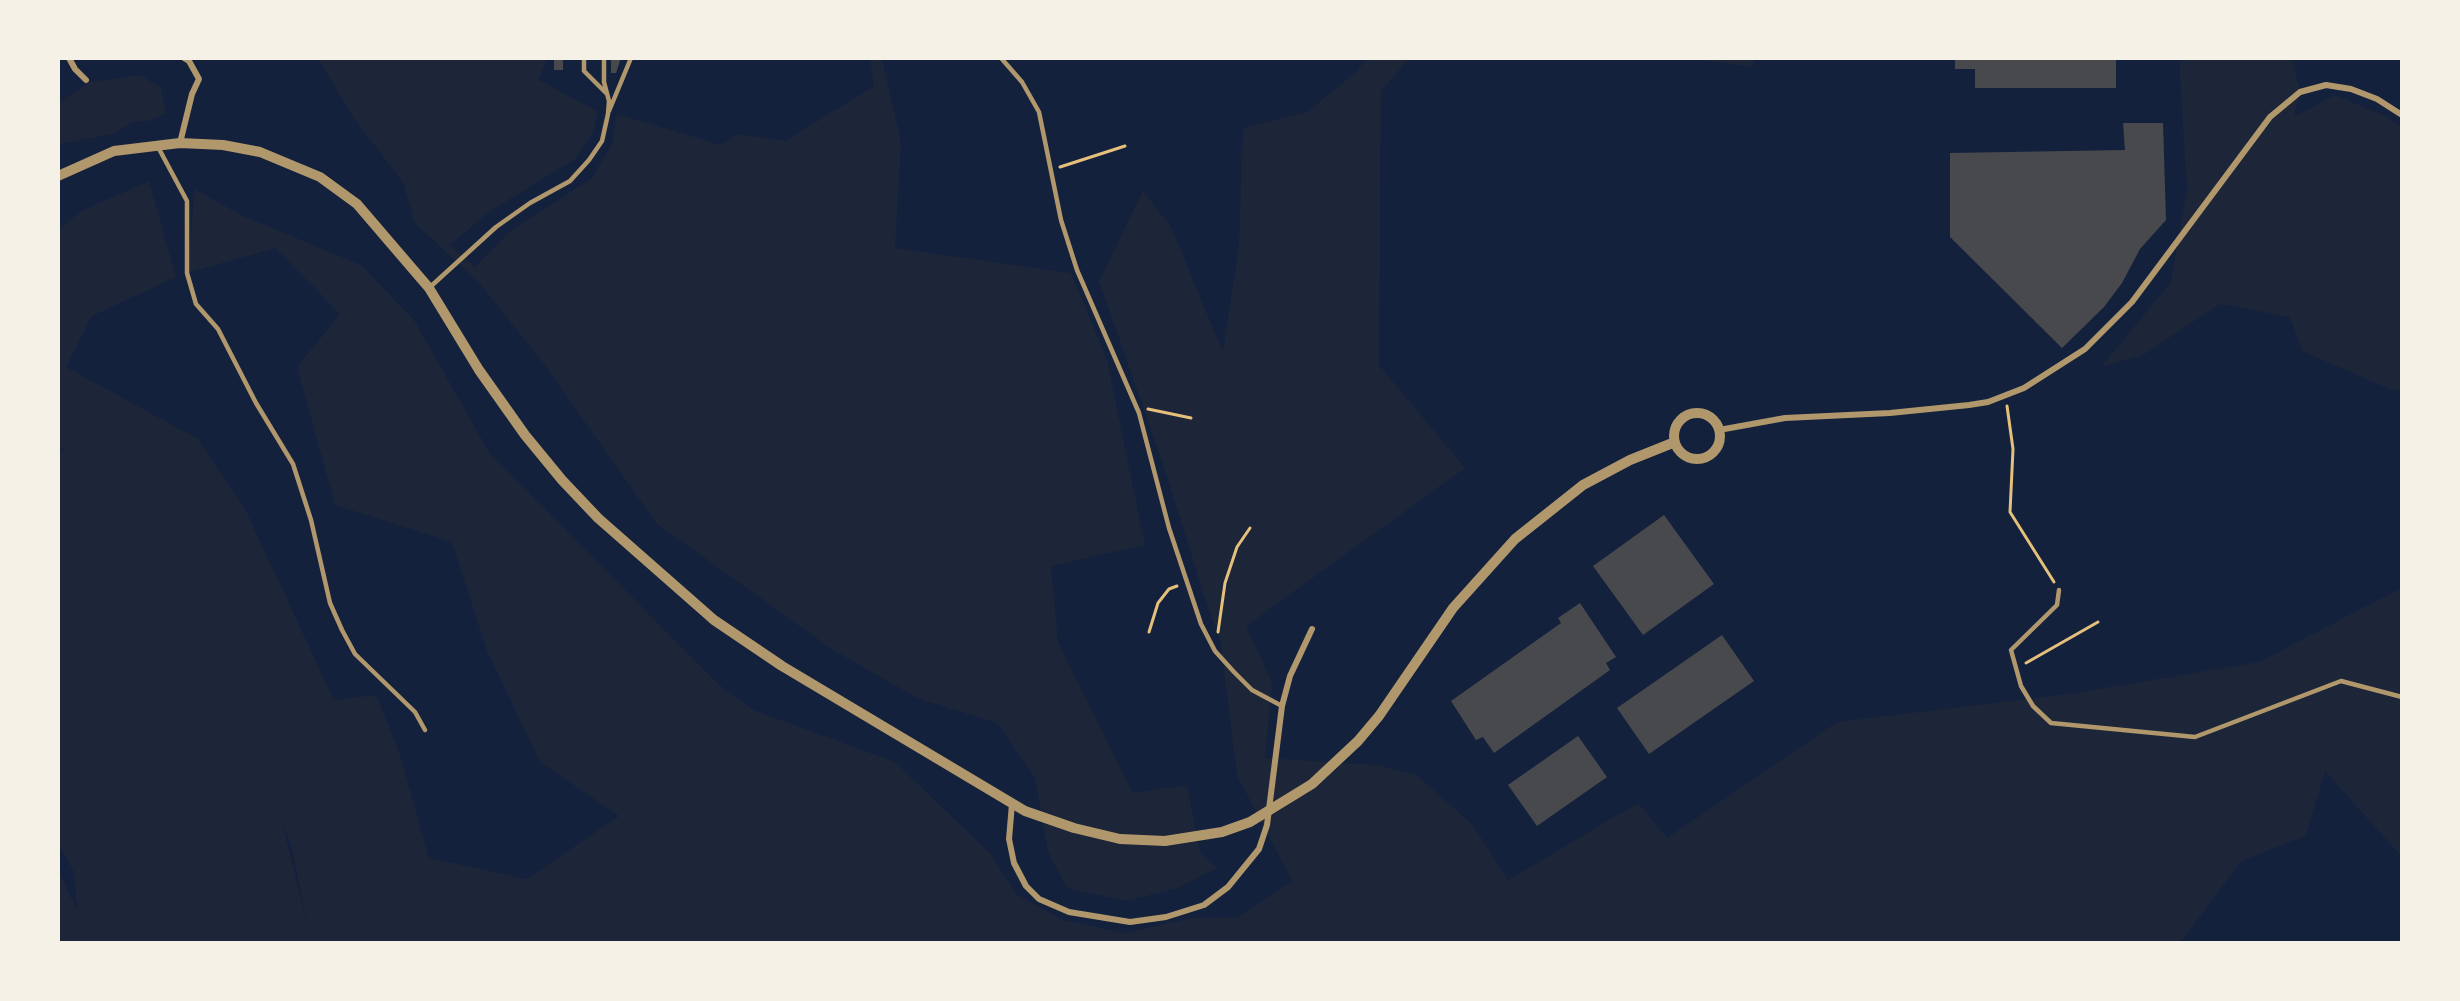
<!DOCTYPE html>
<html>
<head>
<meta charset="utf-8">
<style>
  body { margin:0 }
  #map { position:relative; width:2460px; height:1001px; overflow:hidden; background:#14213d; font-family:Barlow,sans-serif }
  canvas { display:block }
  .frame { position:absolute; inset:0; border:60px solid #f6f1e7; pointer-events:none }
</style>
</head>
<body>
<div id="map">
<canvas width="2460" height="1001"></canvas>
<div class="frame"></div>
</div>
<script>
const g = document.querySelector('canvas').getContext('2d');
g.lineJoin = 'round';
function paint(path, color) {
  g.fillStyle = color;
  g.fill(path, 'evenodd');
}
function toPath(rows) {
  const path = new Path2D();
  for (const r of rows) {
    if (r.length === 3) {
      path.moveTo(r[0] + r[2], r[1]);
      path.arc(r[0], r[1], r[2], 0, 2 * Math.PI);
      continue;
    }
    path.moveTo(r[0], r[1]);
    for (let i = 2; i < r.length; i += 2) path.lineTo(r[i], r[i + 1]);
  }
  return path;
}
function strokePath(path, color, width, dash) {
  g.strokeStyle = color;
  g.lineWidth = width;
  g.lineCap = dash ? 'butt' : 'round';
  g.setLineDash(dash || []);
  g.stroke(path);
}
const green = toPath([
  [318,59,547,59,539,80,598,112,593,133,575,159,489,212,450,245,475,267,509,232,591,179,612,144,617,114,721,145,737,134,785,141,874,86,870,59,882,59,901,142,895,248,1071,273,1078,290,1107,360,1145,545,1051,566,1058,642,1133,793,1187,785,1200,852,1217,868,1178,888,1126,901,1067,888,1048,852,1035,778,997,723,917,698,833,650,657,524,541,360,479,283,414,222,404,184,353,117],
  [1366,59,1409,59,1381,91,1379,365,1465,468,1246,626,1272,682,1265,758,1378,765,1416,775,1473,825,1508,880,1638,803,1667,838,1837,722,2068,694,2259,662,2401,588,2401,856,2325,771,2306,836,2241,861,2181,942,59,942,58,868,77,911,74,872,58,842,59,450,66,450,58,447,59,229,81,211,149,181,176,277,92,316,66,367,198,439,245,509,334,700,376,695,400,755,429,858,527,879,619,816,540,762,487,651,452,542,335,505,297,367,340,314,275,248,187,273,195,189,243,216,361,265,414,320,489,452,718,684,753,710,895,762,991,854,1016,894,1063,920,1124,933,1192,918,1238,917,1292,881,1237,775,1220,639,1209,611,1165,470,1099,281,1143,191,1171,227,1223,352,1239,245,1243,128,1307,112,1356,72],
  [283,825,291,845,309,934,309,933],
  [1695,59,1756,58,1756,59,1752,67],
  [2179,59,2292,59,2300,92,2294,117,2335,95,2388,117,2401,127,2401,389,2394,391,2302,351,2290,317,2220,304,2143,355,2101,367,2171,282,2187,190],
  [141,75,161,88,166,113,148,121,133,122,113,134,59,144,59,103,89,82]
]);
const building = toPath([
  [554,58,563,58,563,70,554,70],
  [611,58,621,58,616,73,611,73],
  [1955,58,2116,58,2116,88,1975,88,1975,69,1955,69],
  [2123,123,2163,123,2166,220,2140,249,2122,283,2104,307,2062,348,1950,237,1950,153,2125,150],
  [1664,515,1714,584,1643,635,1593,566],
  [1580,603,1616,657,1606,663,1610,670,1494,753,1483,737,1476,740,1451,701,1561,623,1558,618],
  [1722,635,1754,681,1649,754,1617,708],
  [1578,736,1607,777,1537,826,1508,785]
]);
const path = toPath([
  [1060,167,1125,146],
  [2007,406,2013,449,2010,512,2054,582],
  [1148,409,1191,418],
  [1149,632,1158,603,1169,589,1177,586],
  [1218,632,1225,583,1237,547,1250,528],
  [2026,663,2098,622]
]);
const service = toPath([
  [584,58,584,71,607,94],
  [1001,58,1022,82,1039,112,1061,220,1077,270,1139,413,1169,528,1201,624,1215,651,1234,672,1252,690,1282,706],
  [609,111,631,58],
  [158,147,187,201,187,273,196,304,218,329,256,403,293,464,311,520,330,603,342,630,355,654,415,712,425,730],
  [429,288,496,227,530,203,570,181,589,160,602,141,608,114,609,101,604,82,604,58],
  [2059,590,2057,605,2011,650,2021,686,2033,706,2051,723,2195,737,2341,681,2402,697]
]);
const minor = toPath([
  [69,58,75,69,86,80],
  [180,143,192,94,199,79,189,61,184,58],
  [1719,430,1785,418,1890,413,1969,405,1988,402,2024,388,2085,349,2132,302,2270,117,2300,92,2326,85,2351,89,2377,99,2402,115],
  [1012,804,1009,839,1014,863,1026,886,1039,899,1069,912,1130,922,1166,917,1204,905,1228,887,1259,849,1267,825,1282,706,1290,676,1312,629]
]);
const tertiary = toPath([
  [58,176,114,151,180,143,223,145,260,152,320,177,357,204,429,288,479,370,525,435,562,480,598,518,714,620,782,666,1025,811,1074,828,1120,839,1165,841,1222,832,1250,822,1312,784,1358,741,1379,716,1453,608,1515,539,1583,485,1630,460,1675,442],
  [1697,436,23]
]);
paint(green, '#1d2539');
paint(building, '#48494c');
strokePath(path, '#e5c07b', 3);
strokePath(service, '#b1986c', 4.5);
strokePath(minor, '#b1986c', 6);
strokePath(tertiary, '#b1986c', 10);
</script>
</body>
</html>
